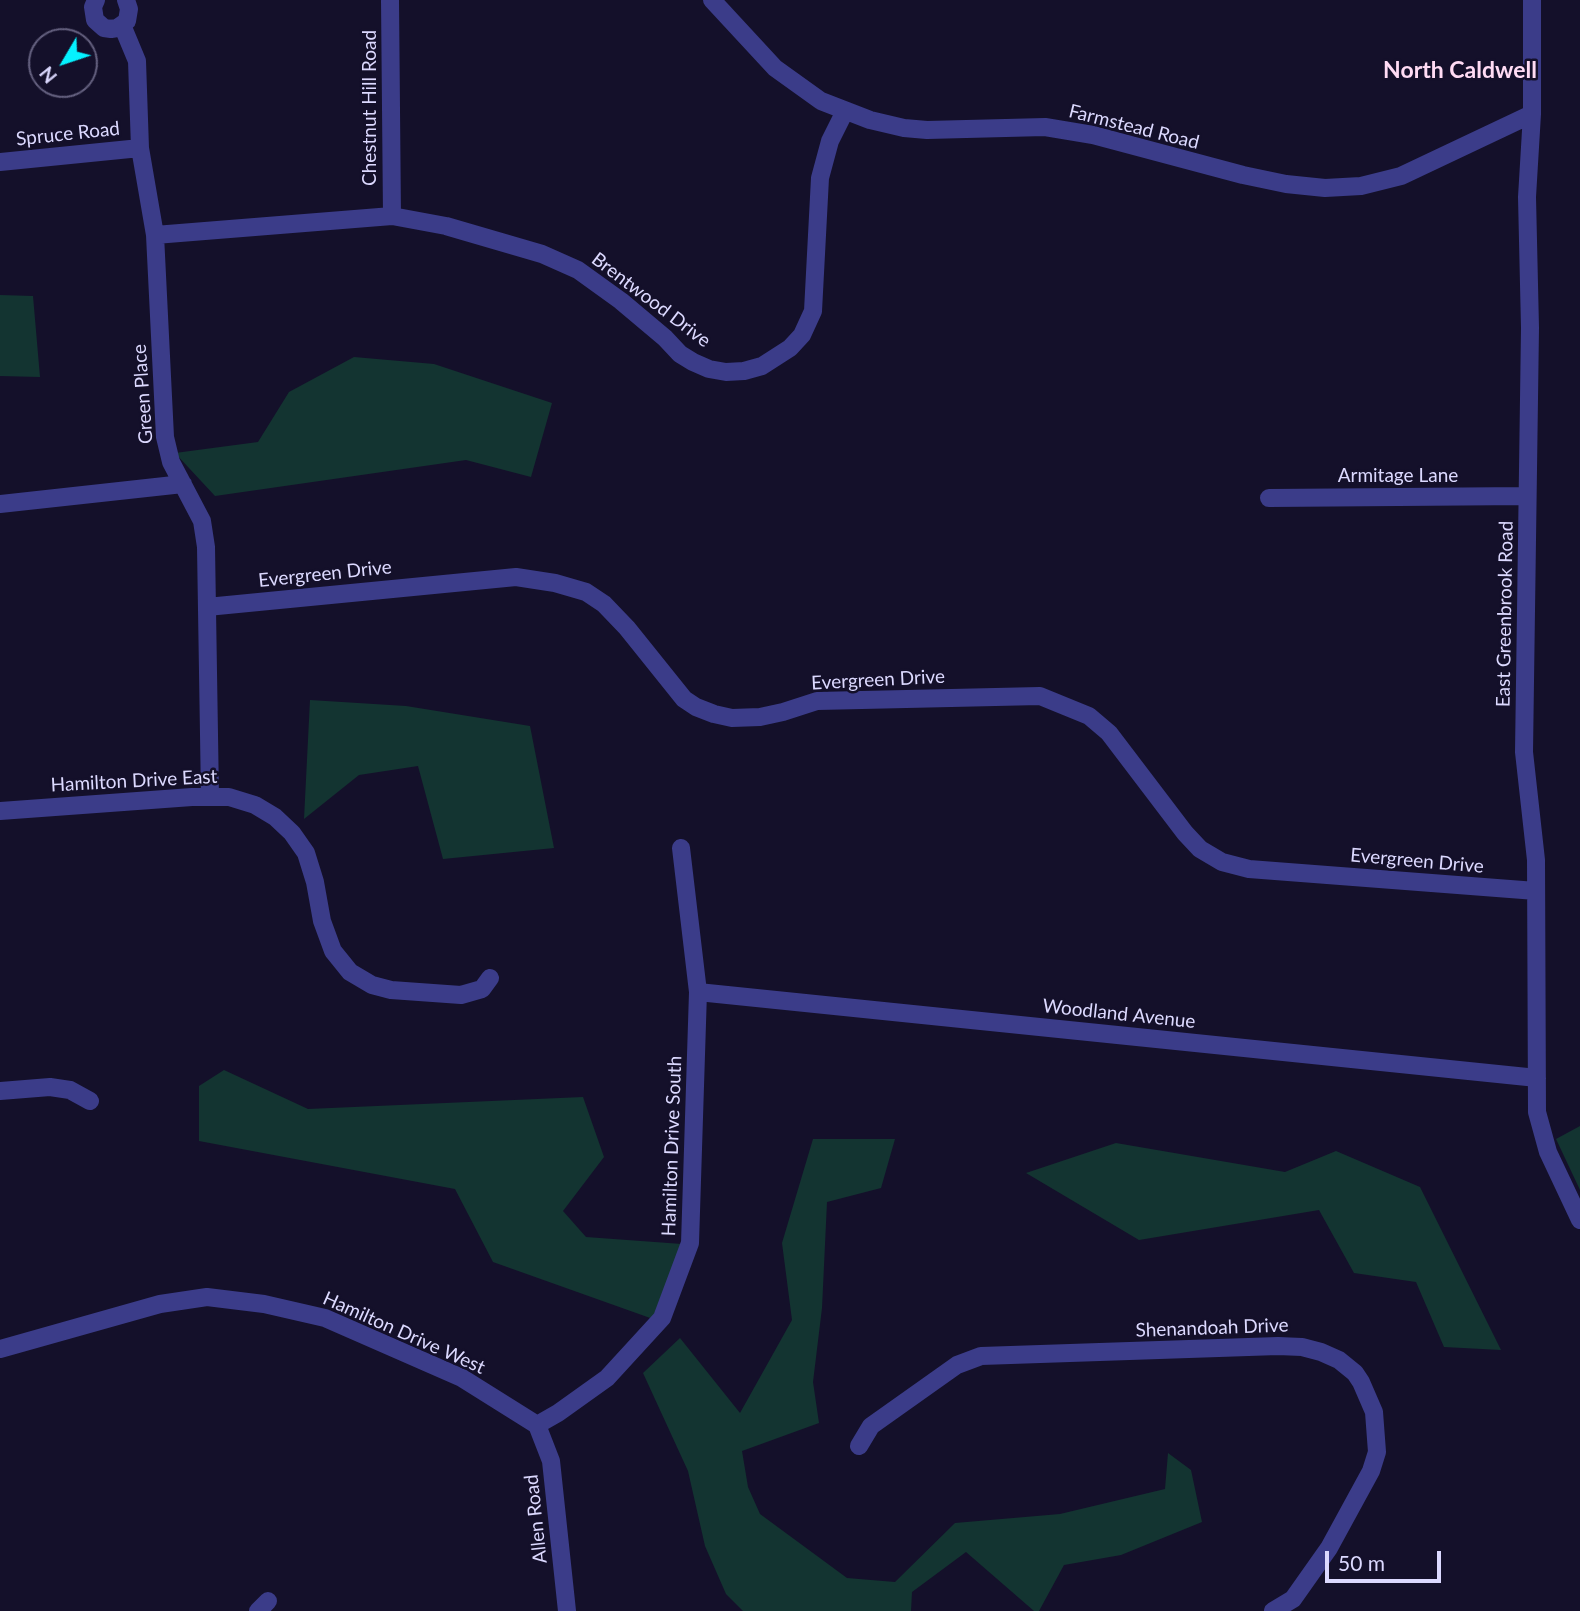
<!DOCTYPE html>
<html>
<head>
<meta charset="utf-8">
<style>
  body { margin:0 }
  #map { position:relative; width:1580px; height:1611px; overflow:hidden; background:#14102a; font-family:Lato,sans-serif }
  canvas { display:block }
  .north { position:absolute; left:28px; top:28px; width:70px; height:70px; box-sizing:border-box; background:#14102a; border:2px solid #64607f; border-radius:50%; rotate:231deg; font-size:19px; font-weight:700; line-height:28px; text-align:center; color:#dcd9ff }
  .north::after { content:''; display:block; margin:auto; width:24px; height:32px; background:#05f2ff; clip-path:polygon(50% 0,100% 100%,50% 72%,0 100%) }
  .scale { position:absolute; left:1325px; top:1551px; width:116px; height:32px; box-sizing:border-box; border:4px solid #dcd9ff; border-top:0; padding-left:9px; font-size:21px; line-height:24px; white-space:nowrap; color:#dcd9ff; -webkit-text-stroke:5px #14102a; paint-order:stroke }
</style>
</head>
<body>
<div id="map">
<canvas width="1580" height="1611"></canvas>
<div class="north">N</div>
<div class="scale">50 m</div>
</div>
<script>
const g = document.querySelector('canvas').getContext('2d');
g.lineJoin = 'round';
function paint(path, color) {
  g.fillStyle = color;
  g.fill(path, 'evenodd');
}
function toPath(rows) {
  const path = new Path2D();
  for (const r of rows) {
    path.moveTo(r[0], r[1]);
    for (let i = 2; i < r.length; i += 2) path.lineTo(r[i], r[i + 1]);
  }
  return path;
}
function strokePath(path, color, width, dash) {
  g.strokeStyle = color;
  g.lineWidth = width;
  g.lineCap = dash ? 'butt' : 'round';
  g.setLineDash(dash || []);
  g.stroke(path);
}
function write(font, color, halo, rows, align = 'center') {
  g.font = font + ' Lato,sans-serif';
  g.lineWidth = 5;
  g.setLineDash([]);
  g.textBaseline = 'middle';
  g.strokeStyle = halo;
  g.fillStyle = color;
  for (const [text, x, y, turn = 0] of rows) {
    g.save();
    g.translate(x, y);
    g.rotate((+turn || 0) * Math.PI / 180);
    g.textAlign = isNaN(turn) ? turn : align;
    if (halo) g.strokeText(text, 0, 0);
    g.fillText(text, 0, 0);
    g.restore();
  }
}
const green = toPath([
  [0,295,33,296,40,377,0,376],
  [354,357,434,364,552,403,531,477,466,460,215,496,175,453,258,442,289,392],
  [310,700,406,706,530,726,554,848,443,859,418,766,359,775,304,819],
  [224,1070,308,1109,583,1097,604,1157,563,1211,586,1237,682,1244,653,1319,493,1262,455,1189,199,1141,199,1086],
  [1580,1126,1580,1190,1556,1139],
  [813,1139,895,1139,881,1188,827,1202,822,1308,813,1382,819,1423,742,1451,748,1487,760,1514,847,1578,895,1582,955,1523,1060,1514,1165,1489,1168,1453,1191,1470,1202,1522,1121,1555,1064,1565,1039,1611,1034,1611,966,1552,912,1592,911,1611,743,1611,726,1594,705,1546,688,1471,643,1373,680,1338,740,1413,792,1320,782,1243],
  [1116,1143,1285,1172,1336,1151,1420,1187,1501,1350,1444,1347,1416,1282,1354,1273,1319,1210,1139,1240,1026,1173]
]);
const minor = toPath([
  [96,0,93,7,95,20,104,28,111,29,117,28,127,21,129,9,126,0],
  [390,0,392,216],
  [712,0,775,68,821,101,870,120,904,128,927,130,1045,127,1093,135,1243,175,1286,184,1325,188,1361,186,1401,176,1532,114],
  [1532,0,1532,114,1527,197,1530,328,1524,752,1536,860,1537,1112,1548,1152,1580,1220],
  [122,25,137,61,140,148,155,235,165,437,171,462,202,521,206,547,210,797],
  [0,162,140,148],
  [155,235,392,216,446,226,542,254,578,270,621,301,665,338,680,354,693,362,709,369,726,372,744,371,762,366,790,348,802,335,813,311,820,178,830,141,845,111],
  [1269,498,1527,496],
  [0,504,183,484],
  [207,607,516,577,555,583,586,592,604,604,627,628,684,699,696,707,714,714,732,718,760,717,783,712,817,701,1040,696,1089,716,1109,733,1185,833,1200,849,1222,862,1249,869,1536,891],
  [0,811,192,797,229,797,255,805,275,817,292,833,306,853,315,882,322,921,333,951,350,972,372,985,391,990,461,995,482,989,490,978],
  [698,992,1537,1078],
  [0,1091,50,1087,70,1090,90,1101],
  [0,1349,160,1304,207,1297,264,1304,325,1318,462,1378,537,1425],
  [537,1425,558,1413,607,1378,662,1318,690,1243,698,992,681,848],
  [537,1425,551,1461,567,1611],
  [859,1446,871,1426,957,1365,981,1356,1278,1346,1302,1347,1321,1352,1339,1360,1355,1373,1361,1382,1374,1412,1377,1452,1371,1471,1329,1548,1293,1599,1273,1611],
  [258,1611,268,1601]
]);
const streetNames = [
  ["Chestnut Hill Road",370,108,-90],
  ["Farmstead Road",1134,127,14],
  ["Spruce Road",68,134,-6],
  ["Brentwood Drive",651,300,37],
  ["Green Place",143,394,-94],
  ["Armitage Lane",1398,476],
  ["Evergreen Drive",325,574,-6],
  ["East Greenbrook Road",1505,614,-89],
  ["Evergreen Drive",878,680,-3],
  ["Hamilton Drive East",134,781,-3],
  ["Evergreen Drive",1417,861,5],
  ["Woodland Avenue",1119,1014,6],
  ["Hamilton Drive South",672,1146,-88],
  ["Shenandoah Drive",1212,1328,-2],
  ["Hamilton Drive West",404,1333,24],
  ["Allen Road",536,1519,-96]
];
const quarterNames = [
  ["North Caldwell",1460,71]
];
paint(green, '#133431');
strokePath(minor, '#3b3c89', 18);
write('19px', '#dcd9ff', '#14102a', streetNames);
write('bold 23px', '#ffdbf4', '#14102a', quarterNames);
</script>
</body>
</html>
